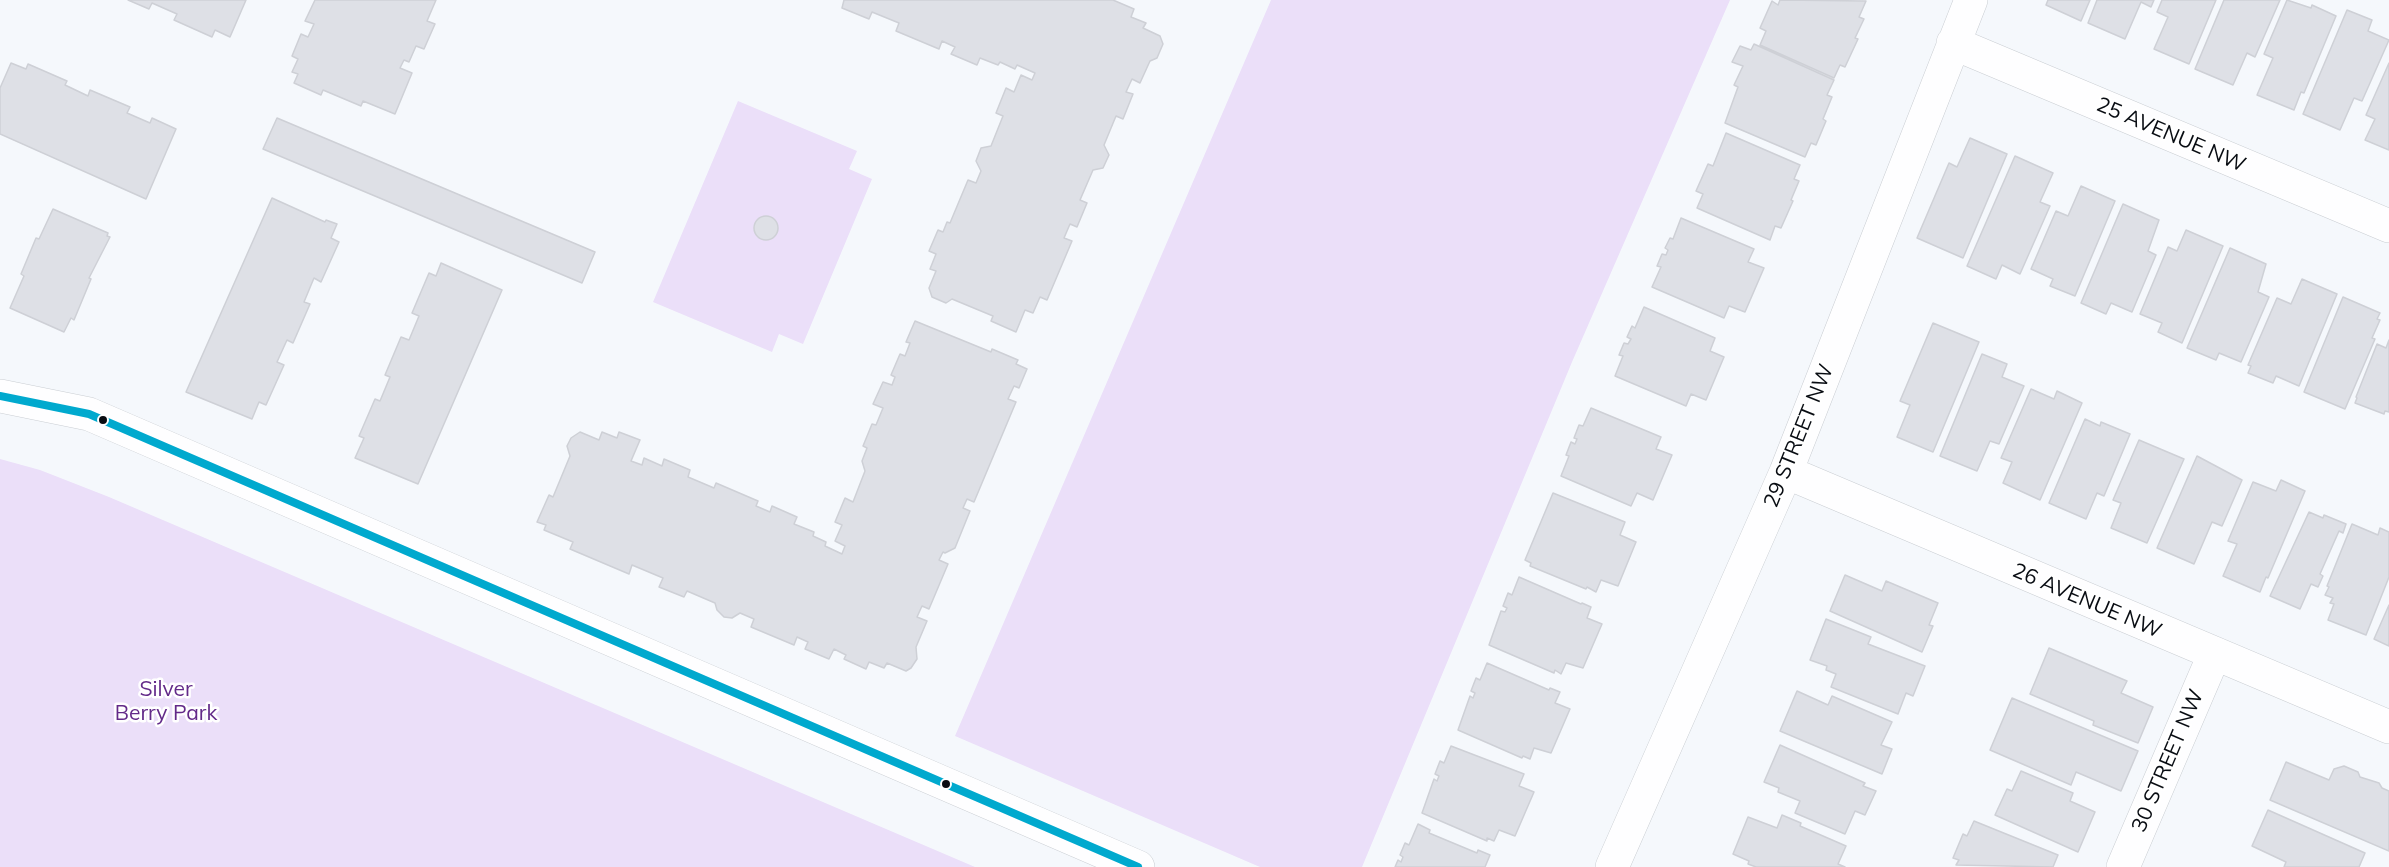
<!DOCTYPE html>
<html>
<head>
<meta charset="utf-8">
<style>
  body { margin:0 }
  canvas { display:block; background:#f5f8fc }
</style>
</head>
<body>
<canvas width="2389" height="867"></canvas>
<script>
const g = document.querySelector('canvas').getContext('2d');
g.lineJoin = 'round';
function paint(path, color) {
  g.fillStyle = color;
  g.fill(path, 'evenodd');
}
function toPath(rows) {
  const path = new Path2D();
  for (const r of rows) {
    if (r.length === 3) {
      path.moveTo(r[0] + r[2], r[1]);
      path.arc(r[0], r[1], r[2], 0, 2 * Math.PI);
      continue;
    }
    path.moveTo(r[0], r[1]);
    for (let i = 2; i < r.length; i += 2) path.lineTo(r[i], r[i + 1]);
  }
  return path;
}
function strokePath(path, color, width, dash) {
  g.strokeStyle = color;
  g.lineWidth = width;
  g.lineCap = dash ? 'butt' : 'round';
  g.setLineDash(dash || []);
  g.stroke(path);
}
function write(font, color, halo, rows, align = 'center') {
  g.font = font + ' Mulish,sans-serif';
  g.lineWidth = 5;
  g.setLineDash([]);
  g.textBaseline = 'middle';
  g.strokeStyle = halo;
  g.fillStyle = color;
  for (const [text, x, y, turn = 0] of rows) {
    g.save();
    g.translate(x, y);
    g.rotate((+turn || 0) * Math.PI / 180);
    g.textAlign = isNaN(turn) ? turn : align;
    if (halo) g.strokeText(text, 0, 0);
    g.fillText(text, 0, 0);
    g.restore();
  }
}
const green = toPath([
  [1271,0,1730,0,1572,362,1362,867,1260,867,955,736],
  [738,101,857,151,849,169,872,179,803,344,779,334,772,352,653,302],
  [0,459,40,470,109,497,975,867,0,867]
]);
const building = toPath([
  [128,0,246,0,230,37,215,30,212,37,174,20,177,14,152,3,149,9,128,0],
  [315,0,436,0,427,21,435,24,424,49,416,46,409,62,404,60,400,68,412,73,395,114,363,101,361,106,323,90,321,95,294,83,298,74,292,72,298,59,292,56,301,34,308,37,314,24,305,21,315,0],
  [844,0,1113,0,1134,9,1131,17,1146,23,1143,28,1160,36,1163,44,1157,58,1150,61,1140,83,1132,79,1126,92,1133,94,1123,119,1116,116,1104,145,1109,155,1103,168,1093,170,1080,200,1087,203,1077,227,1070,224,1064,238,1072,241,1047,300,1040,297,1033,313,1025,310,1016,332,991,321,993,316,952,299,946,303,932,297,929,288,936,271,930,269,936,254,929,251,938,230,943,232,947,222,950,223,968,180,976,183,981,171,976,161,981,148,991,146,1003,116,996,113,1006,88,1014,92,1021,75,1032,80,1035,73,1017,65,1015,69,1000,62,998,65,980,58,977,65,951,54,955,47,942,41,939,49,896,31,899,23,872,12,869,19,842,8,844,0],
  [1780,0,1866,1,1859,17,1864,19,1855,38,1858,39,1845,67,1840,65,1834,78,1760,45,1766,31,1760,28,1772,1,1778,5,1780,0],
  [2048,0,2090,0,2081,21,2046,5,2048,0],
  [2097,0,2154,0,2151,7,2141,2,2125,39,2088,23,2097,0],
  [2162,0,2216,0,2189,64,2154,49,2168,17,2157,12,2162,0],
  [2224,0,2280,0,2255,57,2247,53,2233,85,2195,69,2224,0],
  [2287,0,2311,8,2312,5,2336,16,2304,93,2301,92,2294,110,2257,95,2273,58,2264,54,2287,0],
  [2347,10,2372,20,2368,31,2389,40,2362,101,2354,98,2340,130,2303,114,2347,10],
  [1754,44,1834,80,1827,95,1832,97,1823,119,1826,121,1816,145,1811,143,1805,157,1725,123,1738,87,1734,85,1743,66,1732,62,1740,46,1751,50,1754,44],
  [11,63,26,69,28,64,67,81,65,85,88,96,90,90,130,107,127,113,150,123,152,118,176,129,146,199,0,134,0,88,11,63],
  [2389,63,2389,150,2365,140,2375,119,2366,115,2389,63],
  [277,118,595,252,582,283,263,149,277,118],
  [1726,133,1800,165,1794,179,1799,181,1791,200,1793,201,1781,228,1775,226,1770,240,1697,208,1703,194,1696,191,1708,164,1713,166,1726,133],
  [1970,138,2007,154,1963,258,1917,238,1949,163,1957,167,1970,138],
  [2015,156,2053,173,2040,202,2050,206,2020,274,2002,265,1996,279,1967,266,2015,156],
  [2081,186,2115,201,2075,296,2050,286,2053,279,2031,269,2056,211,2068,216,2081,186],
  [272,198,325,222,326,220,337,224,331,238,339,242,321,282,314,278,304,302,310,304,293,343,287,340,277,362,284,365,266,405,259,402,252,419,186,392,272,198],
  [2123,204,2159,220,2148,251,2156,255,2132,312,2111,303,2106,314,2081,303,2123,204],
  [53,209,108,233,107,236,110,237,89,278,91,279,74,320,71,318,64,332,10,308,24,276,21,274,36,238,39,239,53,209],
  [766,228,12],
  [1681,218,1754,249,1748,262,1764,268,1745,312,1729,306,1724,318,1652,287,1661,267,1657,266,1662,254,1666,255,1668,250,1665,248,1670,238,1673,239,1681,218],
  [2186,230,2223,246,2182,343,2158,332,2162,323,2140,314,2168,247,2177,251,2186,230],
  [2230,248,2266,264,2258,292,2269,297,2241,362,2219,353,2216,360,2187,348,2230,248],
  [441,263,502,290,418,484,355,458,364,438,359,436,375,399,380,401,390,377,385,375,401,337,409,340,419,316,412,313,429,273,436,276,441,263],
  [2302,279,2337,294,2299,386,2276,376,2273,383,2248,373,2251,366,2248,365,2277,298,2291,304,2302,279],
  [2343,297,2380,313,2377,319,2380,320,2372,338,2375,339,2345,409,2304,392,2343,297],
  [1644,307,1715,338,1710,351,1724,357,1706,400,1691,394,1686,406,1615,376,1623,356,1619,355,1624,343,1628,344,1631,339,1627,337,1632,326,1635,328,1644,307],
  [915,321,991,352,992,349,1018,360,1016,364,1027,369,1019,388,1014,386,1008,399,1016,402,974,502,967,499,963,508,970,511,955,548,945,553,943,552,939,560,948,564,929,609,922,606,917,617,927,621,916,647,917,659,911,668,906,671,887,663,884,668,869,662,866,669,844,659,846,655,834,649,829,659,805,649,808,642,797,637,794,645,751,627,754,619,740,613,732,618,724,617,717,610,715,603,687,591,684,597,659,587,663,578,632,565,629,574,570,549,573,542,544,530,546,525,537,522,549,495,553,497,570,456,567,446,571,438,580,432,599,440,602,432,617,438,619,432,640,440,631,461,642,465,644,458,662,466,664,459,690,470,688,477,714,488,716,483,758,501,756,506,770,512,772,506,797,517,794,524,814,532,813,536,826,542,825,546,842,554,845,546,835,541,842,525,835,522,845,498,853,502,865,471,862,461,867,448,863,446,872,424,876,425,883,408,873,404,883,382,892,385,895,377,891,375,900,354,905,356,910,343,906,342,915,321],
  [1933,323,1979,342,1933,452,1897,437,1910,405,1900,401,1933,323],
  [2389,340,2389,412,2385,411,2384,414,2355,403,2357,398,2356,397,2377,344,2386,348,2389,340],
  [1982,354,2007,364,2002,377,2024,386,1999,444,1990,441,1977,471,1940,456,1982,354],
  [2031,389,2054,399,2057,391,2082,403,2040,500,2003,483,2012,462,2001,458,2031,389],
  [1591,408,1661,437,1656,449,1672,455,1653,500,1637,493,1631,506,1561,476,1569,456,1566,455,1571,442,1575,444,1577,439,1574,438,1579,425,1583,426,1591,408],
  [2085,419,2100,426,2101,422,2130,434,2104,496,2097,493,2086,519,2049,503,2085,419],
  [2139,440,2184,459,2147,543,2111,528,2121,503,2113,500,2139,440],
  [2197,456,2242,480,2222,526,2212,522,2194,564,2157,548,2197,456],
  [2281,480,2305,491,2268,578,2266,577,2260,592,2223,576,2237,544,2228,541,2253,482,2276,491,2281,480],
  [1553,493,1625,522,1620,535,1636,542,1618,586,1601,580,1596,592,1587,587,1586,589,1530,566,1531,563,1525,560,1553,493],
  [2309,512,2323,518,2324,515,2346,524,2343,533,2339,531,2320,574,2323,576,2318,587,2311,584,2300,609,2270,596,2309,512],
  [2352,524,2378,535,2380,528,2389,532,2389,577,2366,635,2328,620,2334,604,2330,603,2333,598,2325,595,2329,587,2327,586,2352,524],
  [1845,575,1882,591,1886,581,1938,603,1929,625,1933,626,1922,652,1830,611,1845,575],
  [1519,577,1581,604,1582,603,1591,607,1587,618,1602,624,1583,668,1566,663,1561,674,1555,670,1554,673,1489,645,1501,611,1505,612,1507,608,1503,606,1508,593,1512,595,1519,577],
  [2389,605,2389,646,2374,639,2389,605],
  [1826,619,1871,637,1868,644,1925,666,1913,696,1906,693,1898,714,1831,687,1836,674,1826,670,1827,666,1810,660,1826,619],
  [2049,648,2127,681,2121,693,2153,707,2138,743,2093,725,2094,721,2030,694,2049,648],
  [1487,663,1549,690,1550,688,1560,692,1555,703,1570,709,1551,753,1534,748,1530,759,1523,756,1522,758,1458,730,1470,696,1473,698,1475,693,1471,691,1476,678,1480,680,1487,663],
  [1797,691,1828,705,1832,696,1892,722,1881,745,1892,749,1882,774,1780,731,1797,691],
  [2012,698,2138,751,2121,791,2076,772,2071,785,1990,750,2012,698],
  [1780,745,1865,783,1863,786,1876,791,1865,815,1855,811,1845,834,1795,813,1800,801,1778,792,1779,788,1764,782,1780,745],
  [1451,746,1524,774,1519,786,1534,792,1515,836,1499,830,1494,841,1487,838,1487,841,1422,813,1434,779,1437,781,1439,776,1435,774,1440,761,1444,763,1451,746],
  [2286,762,2329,780,2334,769,2344,766,2358,772,2360,777,2379,783,2382,788,2389,791,2389,851,2270,800,2286,762],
  [2021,771,2073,793,2070,801,2095,812,2078,852,1995,815,2007,789,2012,791,2021,771],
  [2268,810,2365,853,2359,867,2284,867,2286,862,2252,846,2268,810],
  [1782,815,1801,823,1800,826,1846,846,1838,864,1845,867,1756,867,1748,864,1749,861,1733,854,1748,817,1777,828,1782,815],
  [1974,821,2058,855,2053,867,1956,865,1959,860,1953,858,1963,834,1967,836,1974,821],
  [1418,824,1430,830,1429,833,1477,853,1478,850,1490,855,1485,867,1395,867,1398,860,1401,862,1403,857,1400,855,1405,843,1409,845,1418,824]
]);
const street = toPath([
  [1953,43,2389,226],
  [1786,472,2389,727],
  [1612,867,1786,472,1971,0],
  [2123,867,2214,655]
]);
const secondary = toPath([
  [0,396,89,414,1138,867]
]);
const bus1 = toPath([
  [0,396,89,414,1138,867]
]);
const markers = [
  [103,420,5,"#080c12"],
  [946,784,5,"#080c12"]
];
const streetNames = [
  ["25 AVENUE NW",2171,135,23],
  ["29 STREET NW",1799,436,-68],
  ["26 AVENUE NW",2087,601,23],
  ["30 STREET NW",2168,761,-67]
];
const parkNames = [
  ["Silver",166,690],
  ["Berry Park",166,714]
];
paint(green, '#ebdff9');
paint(building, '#dee0e6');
strokePath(building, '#ced0d6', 1.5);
strokePath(street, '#caced3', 34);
strokePath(secondary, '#caced3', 34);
strokePath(street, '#fefeff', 33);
strokePath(secondary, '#fefeff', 33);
strokePath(bus1, '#00a9ce', 8);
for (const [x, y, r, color] of markers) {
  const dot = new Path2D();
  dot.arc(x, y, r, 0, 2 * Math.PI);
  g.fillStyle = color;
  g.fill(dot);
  strokePath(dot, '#fff', 2);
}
write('21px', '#080c12', '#fff', streetNames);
write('21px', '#632a89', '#fff', parkNames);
</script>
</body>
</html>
